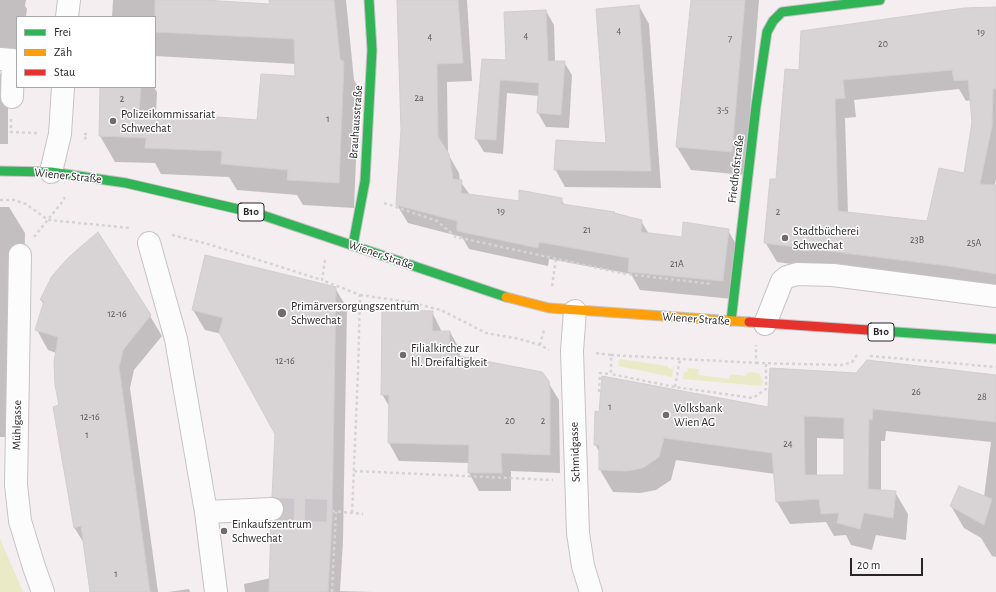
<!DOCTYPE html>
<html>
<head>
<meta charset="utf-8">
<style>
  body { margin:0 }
  #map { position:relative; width:996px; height:592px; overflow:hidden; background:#f4eef1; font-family:"Alegreya Sans",sans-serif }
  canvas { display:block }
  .legend { position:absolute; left:16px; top:16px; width:140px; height:72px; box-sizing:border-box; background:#fff; border:1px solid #a9a8a9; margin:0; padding:5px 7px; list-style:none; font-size:12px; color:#282527 }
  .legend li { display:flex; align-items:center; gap:8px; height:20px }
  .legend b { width:20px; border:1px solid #a9a8a9 }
  .scale { position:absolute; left:850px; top:558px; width:73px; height:18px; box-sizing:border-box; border:2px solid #282527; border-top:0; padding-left:5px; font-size:12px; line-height:14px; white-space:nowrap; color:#282527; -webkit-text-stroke:3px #fff; paint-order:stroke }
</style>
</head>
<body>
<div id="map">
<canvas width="996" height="592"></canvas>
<ul class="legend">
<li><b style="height:5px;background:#30b455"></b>Frei</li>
<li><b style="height:5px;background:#ff9f0a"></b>Zäh</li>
<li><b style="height:5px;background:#e5322d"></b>Stau</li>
</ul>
<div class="scale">20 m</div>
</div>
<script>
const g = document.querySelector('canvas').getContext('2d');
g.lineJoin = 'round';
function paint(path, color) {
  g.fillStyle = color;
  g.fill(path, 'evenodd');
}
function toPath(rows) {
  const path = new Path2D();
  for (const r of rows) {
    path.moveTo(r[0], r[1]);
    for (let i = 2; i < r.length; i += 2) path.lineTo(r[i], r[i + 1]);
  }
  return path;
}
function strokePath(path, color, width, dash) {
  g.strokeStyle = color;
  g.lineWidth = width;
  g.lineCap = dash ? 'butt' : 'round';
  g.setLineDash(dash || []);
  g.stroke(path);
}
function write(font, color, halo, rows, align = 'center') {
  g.font = font + ' "Alegreya Sans",sans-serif';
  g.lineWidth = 3;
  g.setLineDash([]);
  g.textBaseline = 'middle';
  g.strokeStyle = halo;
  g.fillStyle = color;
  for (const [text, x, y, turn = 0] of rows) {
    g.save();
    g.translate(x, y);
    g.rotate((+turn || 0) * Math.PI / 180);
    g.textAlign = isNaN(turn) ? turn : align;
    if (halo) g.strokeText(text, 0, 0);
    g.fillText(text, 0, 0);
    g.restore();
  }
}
const green = toPath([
  [619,359,668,366,668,368,672,369,674,366,672,377,618,366],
  [688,368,699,369,698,375,729,379,730,374,745,376,749,372,759,373,763,382,761,386,683,379,684,372,687,372],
  [0,539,18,580,23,592,0,592]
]);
const shadow = toPath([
  [0,0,26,0,25,6,27,9,26,17,17,17,17,59,0,65],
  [113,0,210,0,210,1,271,5,270,0,346,0,354,80,359,89,354,208,303,205,297,195,237,190,229,177,161,174,155,163,115,162,100,136,101,87,154,87,157,92,156,113,258,121,296,77,296,64,155,56,155,17,112,17],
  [398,0,467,0,472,81,447,82,448,154,459,173,460,181,470,195,520,202,561,199,565,206,614,213,641,221,649,234,683,238,728,230,738,248,733,299,640,290,631,274,549,259,548,266,469,249,462,237,408,223,397,205,402,131],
  [692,0,759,0,745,175,691,170,677,147],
  [639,6,649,24,661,188,565,187,555,169,607,144],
  [996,8,996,179,986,226,996,227,996,292,777,262,765,242,800,71],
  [959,89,966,101,971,100,973,122,965,174,928,222,848,213,845,118,856,117,854,100],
  [546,11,554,25,555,62,564,62,572,75,569,128,546,127,538,113,539,96,507,93,503,154,484,152,476,139,507,61],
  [0,73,8,87,8,144,0,144],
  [0,207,9,207,25,233,24,275,8,437,0,437],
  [335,288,347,308,343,541,340,591,373,592,245,592,244,584,271,578,280,520,284,515,273,496,276,433,222,334,205,330,193,310],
  [41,300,150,316,162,336,134,370,130,388,158,592,92,592,85,545,74,527,60,406,56,353,48,350,37,330,44,305],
  [432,312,442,332,450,332,460,350,460,357,548,382,559,400,560,473,511,471,511,491,479,491,469,473,469,463,399,461,389,443,390,408,382,394],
  [856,374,996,376,996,557,992,556,981,538,964,528,951,506,984,497,991,442,886,431,885,441,881,441,881,491,895,492,908,514,906,540,876,535,872,550,851,545,846,535,834,536,826,522,790,524,777,502,775,474,676,460,671,480,656,490,640,493,613,492,600,470,600,453,595,444,769,408],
  [817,438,845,439,845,476,817,476],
  [189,589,190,592,168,592]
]);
const building = toPath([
  [155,0,203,0,270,4,269,0,334,0,340,59,344,62,339,183,287,180,288,170,221,164,222,151,145,148,146,138,99,136,100,87,141,87,139,111,257,120,261,74,295,76,294,39,155,32,155,0],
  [397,0,458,0,463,63,437,64,438,137,449,154,453,179,462,180,461,193,519,201,519,190,562,198,562,204,615,212,614,213,642,220,641,232,682,237,683,222,729,229,723,281,628,272,629,258,539,242,538,248,457,231,457,221,396,205,401,130,397,0],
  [691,0,745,0,732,152,676,147,691,0],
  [639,5,651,171,554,170,556,140,606,143,596,9,639,5],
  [996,7,996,89,993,89,992,126,980,184,996,185,996,274,948,266,764,243,770,179,776,179,785,69,799,70,801,31,964,8,996,7],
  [952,70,954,81,968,80,972,122,964,173,939,168,927,221,838,211,835,99,845,98,843,80,952,70],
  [546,10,548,61,565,61,561,115,537,113,539,83,500,80,496,140,475,139,482,59,506,60,504,12,546,10],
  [98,232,151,315,123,350,119,367,150,592,90,592,81,526,74,528,53,407,59,405,55,385,54,362,58,337,35,330,44,301,40,300,52,276,69,257,98,232],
  [205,255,336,287,332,521,328,592,269,592,271,522,279,519,283,514,284,509,282,502,278,498,272,497,275,434,219,332,223,318,192,310,205,255],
  [382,310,433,311,432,331,450,331,449,354,542,372,549,381,550,389,550,455,501,453,502,473,468,473,469,445,388,443,389,395,381,395,382,310],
  [867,360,996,375,996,422,873,409,872,420,869,419,868,489,896,491,893,518,864,513,860,529,837,523,839,513,821,514,819,499,776,502,772,453,664,438,659,457,643,468,627,471,599,470,599,445,594,445,595,411,599,412,602,376,768,407,770,368,856,373,867,360],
  [804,416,844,418,844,475,805,475,804,416],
  [959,486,992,499,984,525,950,506,959,486]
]);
const streetTunnel = toPath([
  [272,509,332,511]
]);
const path = toPath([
  [11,119,11,132,37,133],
  [84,134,87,134,84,141],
  [0,200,14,200,26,204,48,220,131,228],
  [384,203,437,221,456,237,626,274,712,284],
  [172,235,208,244,322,280],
  [34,237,63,201,65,197],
  [325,260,322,280,360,295,358,372,352,514],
  [552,286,556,259],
  [360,295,409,302,441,310,486,333,520,339,540,345,549,350],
  [540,345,544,330],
  [596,353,611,355,611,374,675,387,753,398,766,389,766,364],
  [611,355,756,363,756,345],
  [870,356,996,367],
  [756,363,842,365,852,362,857,355,859,355],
  [675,387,680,359],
  [599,392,600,373,611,374],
  [354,471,553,480],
  [332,511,363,514],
  [332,592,336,512]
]);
const street = toPath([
  [67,17,69,0],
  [0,59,13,60,12,97],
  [51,172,60,134,63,87],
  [149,243,176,339,206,512,216,592],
  [20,255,16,485,20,521,34,567,43,592],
  [575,311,572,351,578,533,583,566,591,592],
  [765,324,782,281,787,277,797,274,833,275,996,296],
  [206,512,272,509]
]);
const fast = toPath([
  [0,171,51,172,126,183,259,214,506,297],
  [353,245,365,181,372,50,369,0],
  [731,321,756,106,767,32,773,21,782,12,880,0],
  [868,330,996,339]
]);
const slow = toPath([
  [506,297,549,308,749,322]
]);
const jam = toPath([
  [749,322,868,330]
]);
const markers = [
  [113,121,4,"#6f6b6e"],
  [785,238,4,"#6f6b6e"],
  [282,313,5,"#6f6b6e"],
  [403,355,4,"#6f6b6e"],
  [666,415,4,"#6f6b6e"],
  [224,531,4,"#6f6b6e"]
];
const numberNames = [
  ["4",619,31],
  ["19",981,32],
  ["4",526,36],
  ["4",430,37],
  ["7",730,39],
  ["20",883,44],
  ["2a",419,98],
  ["2",122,99],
  ["3-5",723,110],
  ["1",328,119],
  ["19",501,211],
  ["2",778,212],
  ["21",587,230],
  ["23B",917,240],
  ["25A",974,243],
  ["21A",677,264],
  ["12-16",117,314],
  ["12-16",285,361],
  ["26",916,392],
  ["28",982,397],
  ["1",610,407],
  ["12-16",90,417],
  ["20",510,421],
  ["2",543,421],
  ["1",87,435],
  ["24",788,444],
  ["1",116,574]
];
const shields = [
  [251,212,26],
  [881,332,26]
];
const shieldNames = [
  ["B10",251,212],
  ["B10",881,332]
];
const poiNames = [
  ["Polizeikommissariat",121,114],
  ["Schwechat",121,128],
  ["Stadtbücherei",793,231],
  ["Schwechat",793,245],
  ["Primärversorgungszentrum",291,306],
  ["Schwechat",291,320],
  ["Filialkirche zur",411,348],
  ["hl. Dreifaltigkeit",411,362],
  ["Volksbank",674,408],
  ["Wien AG",674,422],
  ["Einkaufszentrum",232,524],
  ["Schwechat",232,538]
];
const streetNames = [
  ["Brauhausstraße",356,122,-86],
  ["Friedhofstraße",736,169,-83],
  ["Wiener Straße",68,176,6],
  ["Wiener Straße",381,255,19],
  ["Wiener Straße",696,319,4],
  ["Mühlgasse",17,425,-89],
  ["Schmidgasse",575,452,-92]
];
paint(green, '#ebeac7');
paint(shadow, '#0003');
paint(building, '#d8d4d6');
strokePath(building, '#d1cccf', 1);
strokePath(streetTunnel, '#cbc6c9', 22, [22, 11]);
strokePath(street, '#c7c3c5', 24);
strokePath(fast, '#c7c3c5', 11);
strokePath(slow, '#c7c3c5', 11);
strokePath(jam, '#c7c3c5', 11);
strokePath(path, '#d5d4d5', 2.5, [3, 3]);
strokePath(street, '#fdfcfd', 22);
strokePath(fast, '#30b455', 9);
strokePath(slow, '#ff9f0a', 9);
strokePath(jam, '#e5322d', 9);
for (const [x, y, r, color] of markers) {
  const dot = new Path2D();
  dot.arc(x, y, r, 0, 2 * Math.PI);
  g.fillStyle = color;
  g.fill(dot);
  strokePath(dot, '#fff', 1.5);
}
write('10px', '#575456', null, numberNames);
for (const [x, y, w] of shields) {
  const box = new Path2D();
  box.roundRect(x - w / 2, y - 9, w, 18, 3);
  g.fillStyle = '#fff';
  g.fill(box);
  strokePath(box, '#282527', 1);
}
write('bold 11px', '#282527', null, shieldNames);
write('12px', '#282527', '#fff', poiNames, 'left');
write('12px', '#282527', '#fff', streetNames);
</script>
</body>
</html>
